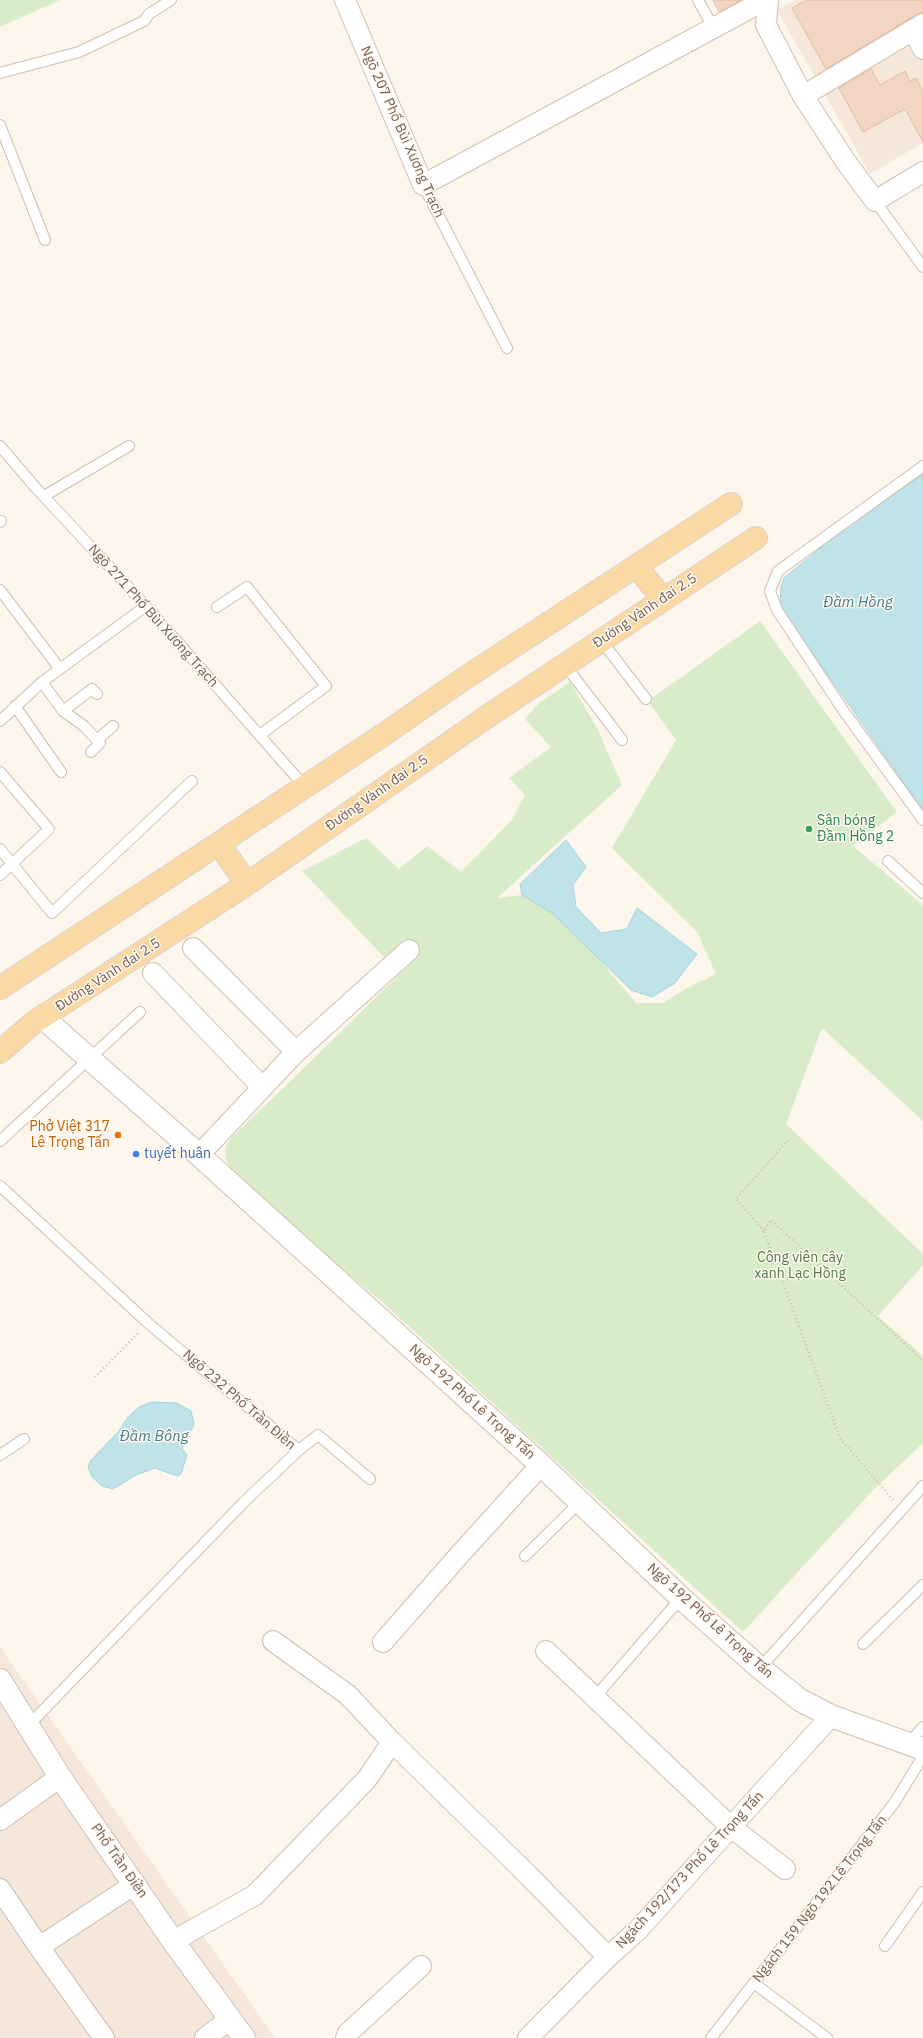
<!DOCTYPE html>
<html>
<head>
<meta charset="utf-8">
<style>
  body { margin:0 }
  canvas { display:block; background:#fdf6ec }
</style>
</head>
<body>
<canvas width="923" height="2038"></canvas>
<script>
const g = document.querySelector('canvas').getContext('2d');
g.lineJoin = 'round';
function paint(path, color) {
  g.fillStyle = color;
  g.fill(path, 'evenodd');
}
function toPath(rows) {
  const path = new Path2D();
  for (const r of rows) {
    path.moveTo(r[0], r[1]);
    for (let i = 2; i < r.length; i += 2) path.lineTo(r[i], r[i + 1]);
  }
  return path;
}
function strokePath(path, color, width, dash) {
  g.strokeStyle = color;
  g.lineWidth = width;
  g.lineCap = dash ? 'butt' : 'round';
  g.setLineDash(dash || []);
  g.stroke(path);
}
function write(font, color, halo, rows, align = 'center') {
  g.font = font + ' "IBM Plex Sans",sans-serif';
  g.lineWidth = 3;
  g.setLineDash([]);
  g.textBaseline = 'middle';
  g.strokeStyle = halo;
  g.fillStyle = color;
  for (const [text, x, y, turn = 0] of rows) {
    g.save();
    g.translate(x, y);
    g.rotate((+turn || 0) * Math.PI / 180);
    g.textAlign = isNaN(turn) ? turn : align;
    if (halo) g.strokeText(text, 0, 0);
    g.fillText(text, 0, 0);
    g.restore();
  }
}
const residential = toPath([
  [795,0,923,0,923,143,870,174,777,10],
  [0,1647,275,2038,0,2038]
]);
const green = toPath([
  [0,0,60,0,0,27],
  [760,621,897,812,853,846,923,905,923,1121,822,1028,786,1124,923,1254,923,1265,878,1316,923,1356,923,1443,873,1490,743,1632,380,1300,238,1183,225,1158,226,1147,231,1138,300,1072,418,956,404,938,386,959,302,871,366,838,399,869,427,846,461,872,512,820,525,795,509,778,551,747,525,719,540,702,570,682,597,728,622,785,497,898,522,895,552,913,598,958,636,1003,663,1003,687,988,716,974,697,932,612,848,676,740,648,701]
]);
const water = toPath([
  [923,474,923,810,780,607,781,587,784,578,840,532,923,474],
  [566,840,586,867,573,885,576,907,601,933,627,929,637,908,697,954,675,983,652,997,631,990,552,913,522,895,520,884,566,840],
  [152,1402,177,1403,191,1411,194,1424,182,1449,187,1455,181,1474,177,1476,155,1468,136,1475,113,1489,102,1486,92,1477,88,1467,91,1460,119,1431,128,1417,139,1407,152,1402]
]);
const building = toPath([
  [713,0,741,0,719,12,713,0],
  [807,0,923,0,923,13,917,14,826,69,792,8,807,0],
  [871,69,880,85,905,71,910,81,916,78,923,91,923,142,905,109,863,132,839,88,871,69]
]);
const path = toPath([
  [764,1231,736,1199,788,1140],
  [95,1377,139,1332],
  [893,1500,840,1438,764,1231,771,1220,923,1361]
]);
const service = toPath([
  [698,0,713,27],
  [0,73,79,52,144,21,149,14,171,0],
  [0,125,45,240],
  [423,185,507,348],
  [875,201,923,267],
  [0,446,35,487,146,606,305,787],
  [923,466,778,571,770,591,777,610,843,710,923,820],
  [44,496,129,446],
  [0,522,1,521],
  [0,590,60,669],
  [217,607,247,587,326,686,260,735],
  [601,640,646,699],
  [565,665,622,740],
  [42,682,63,711,84,726,97,740],
  [15,706,61,772],
  [63,711,92,689,97,694],
  [0,721,42,682,146,606],
  [91,752,100,743,97,740,113,726],
  [0,772,49,829,0,875],
  [0,849,52,913,192,781],
  [888,861,923,893],
  [0,1141,140,1012],
  [0,1186,148,1323,299,1450],
  [0,1455,24,1439],
  [525,1556,580,1502],
  [863,1644,923,1585],
  [760,1668,923,1486],
  [595,1697,681,1598],
  [28,1726,245,1501,299,1450,318,1435,370,1479],
  [908,1744,923,1727],
  [885,1946,923,1892],
  [755,1984,827,2038],
  [711,2038,895,1802,923,1756]
]);
const minor = toPath([
  [345,0,423,185,765,0],
  [768,0,766,25,803,96,846,162,875,201,923,172],
  [913,30,923,49],
  [803,96,923,24],
  [193,948,296,1052],
  [153,973,262,1087],
  [199,1155,296,1052,409,950],
  [273,1641,348,1695,392,1742,530,1877,608,1957],
  [383,1642,462,1552,541,1465],
  [546,1651,731,1827,785,1869],
  [0,1820,60,1777],
  [0,1889,39,1947,135,1884],
  [173,1941,255,1895,367,1779,392,1742],
  [39,1947,104,2038],
  [205,2038,230,2019],
  [346,2038,348,2033,421,1966],
  [528,2038,608,1957,638,1930,831,1716]
]);
const tertiary = toPath([
  [42,1017,199,1155,541,1465,681,1598,760,1668,800,1700,831,1716,923,1749],
  [0,1680,60,1777,173,1941,244,2038]
]);
const primary = toPath([
  [637,567,663,599],
  [219,844,247,884],
  [0,988,383,735,465,678,731,504],
  [0,1052,33,1023,247,884,491,714,756,538]
]);
const markers = [
  [809,829,4,"#2e9e5b"],
  [118,1135,4,"#e8710a"],
  [136,1154,4,"#3f7fe0"]
];
const streetNames = [
  ["Ngõ 207 Phố Bùi Xương Trạch",402,132,66],
  ["Đường Vành đai 2.5",645,611,-34],
  ["Ngõ 271 Phố Bùi Xương Trạch",153,616,48],
  ["Đường Vành đai 2.5",377,793,-35],
  ["Đường Vành đai 2.5",108,975,-33],
  ["Ngõ 232 Phố Trần Điền",239,1400,41],
  ["Ngõ 192 Phố Lê Trọng Tấn",472,1402,42],
  ["Ngõ 192 Phố Lê Trọng Tấn",710,1621,42],
  ["Phố Trần Điền",119,1861,55],
  ["Ngách 192/173 Phố Lê Trọng Tấn",690,1870,-47],
  ["Ngách 159 Ngõ 192 Lê Trọng Tấn",820,1899,-52]
];
const leisureNames = [
  ["Sân bóng",817,821],
  ["Đầm Hồng 2",817,837]
];
const foodNames = [
  ["Phở Việt 317",110,1127],
  ["Lê Trọng Tấn",110,1143]
];
const shopNames = [
  ["tuyết huân",144,1154]
];
const parkNames = [
  ["Công viên cây",800,1258],
  ["xanh Lạc Hồng",800,1274]
];
const waterNames = [
  ["Đầm Hồng",858,603],
  ["Đầm Bông",154,1437]
];
paint(residential, '#f5e8da');
paint(green, '#d8ecc9');
paint(water, '#bfe3e8');
strokePath(water, '#a5d3da', 1);
paint(building, '#f3d5c3');
strokePath(building, '#e6bba3', 1);
strokePath(service, '#d1beb0', 12);
strokePath(minor, '#d1beb0', 22);
strokePath(tertiary, '#d1beb0', 24);
strokePath(primary, '#dad1cd', 24);
strokePath(path, '#d9b8a5', 2.5, [1, 3]);
strokePath(service, '#fff', 10);
strokePath(minor, '#fff', 20);
strokePath(tertiary, '#fff', 22);
strokePath(primary, '#fbd9a5', 22);
for (const [x, y, r, color] of markers) {
  const dot = new Path2D();
  dot.arc(x, y, r, 0, 2 * Math.PI);
  g.fillStyle = color;
  g.fill(dot);
  strokePath(dot, '#fffaf3', 1.5);
}
write('14px', '#7a5c4d', '#fffaf3', streetNames);
write('14px', '#27864d', '#fffaf3', leisureNames, 'left');
write('14px', '#c56008', '#fffaf3', foodNames, 'right');
write('14px', '#366cbe', '#fffaf3', shopNames, 'left');
write('14px', '#537a41', '#fffaf3', parkNames);
write('italic 15px', '#437c86', '#fffaf3', waterNames);
</script>
</body>
</html>
